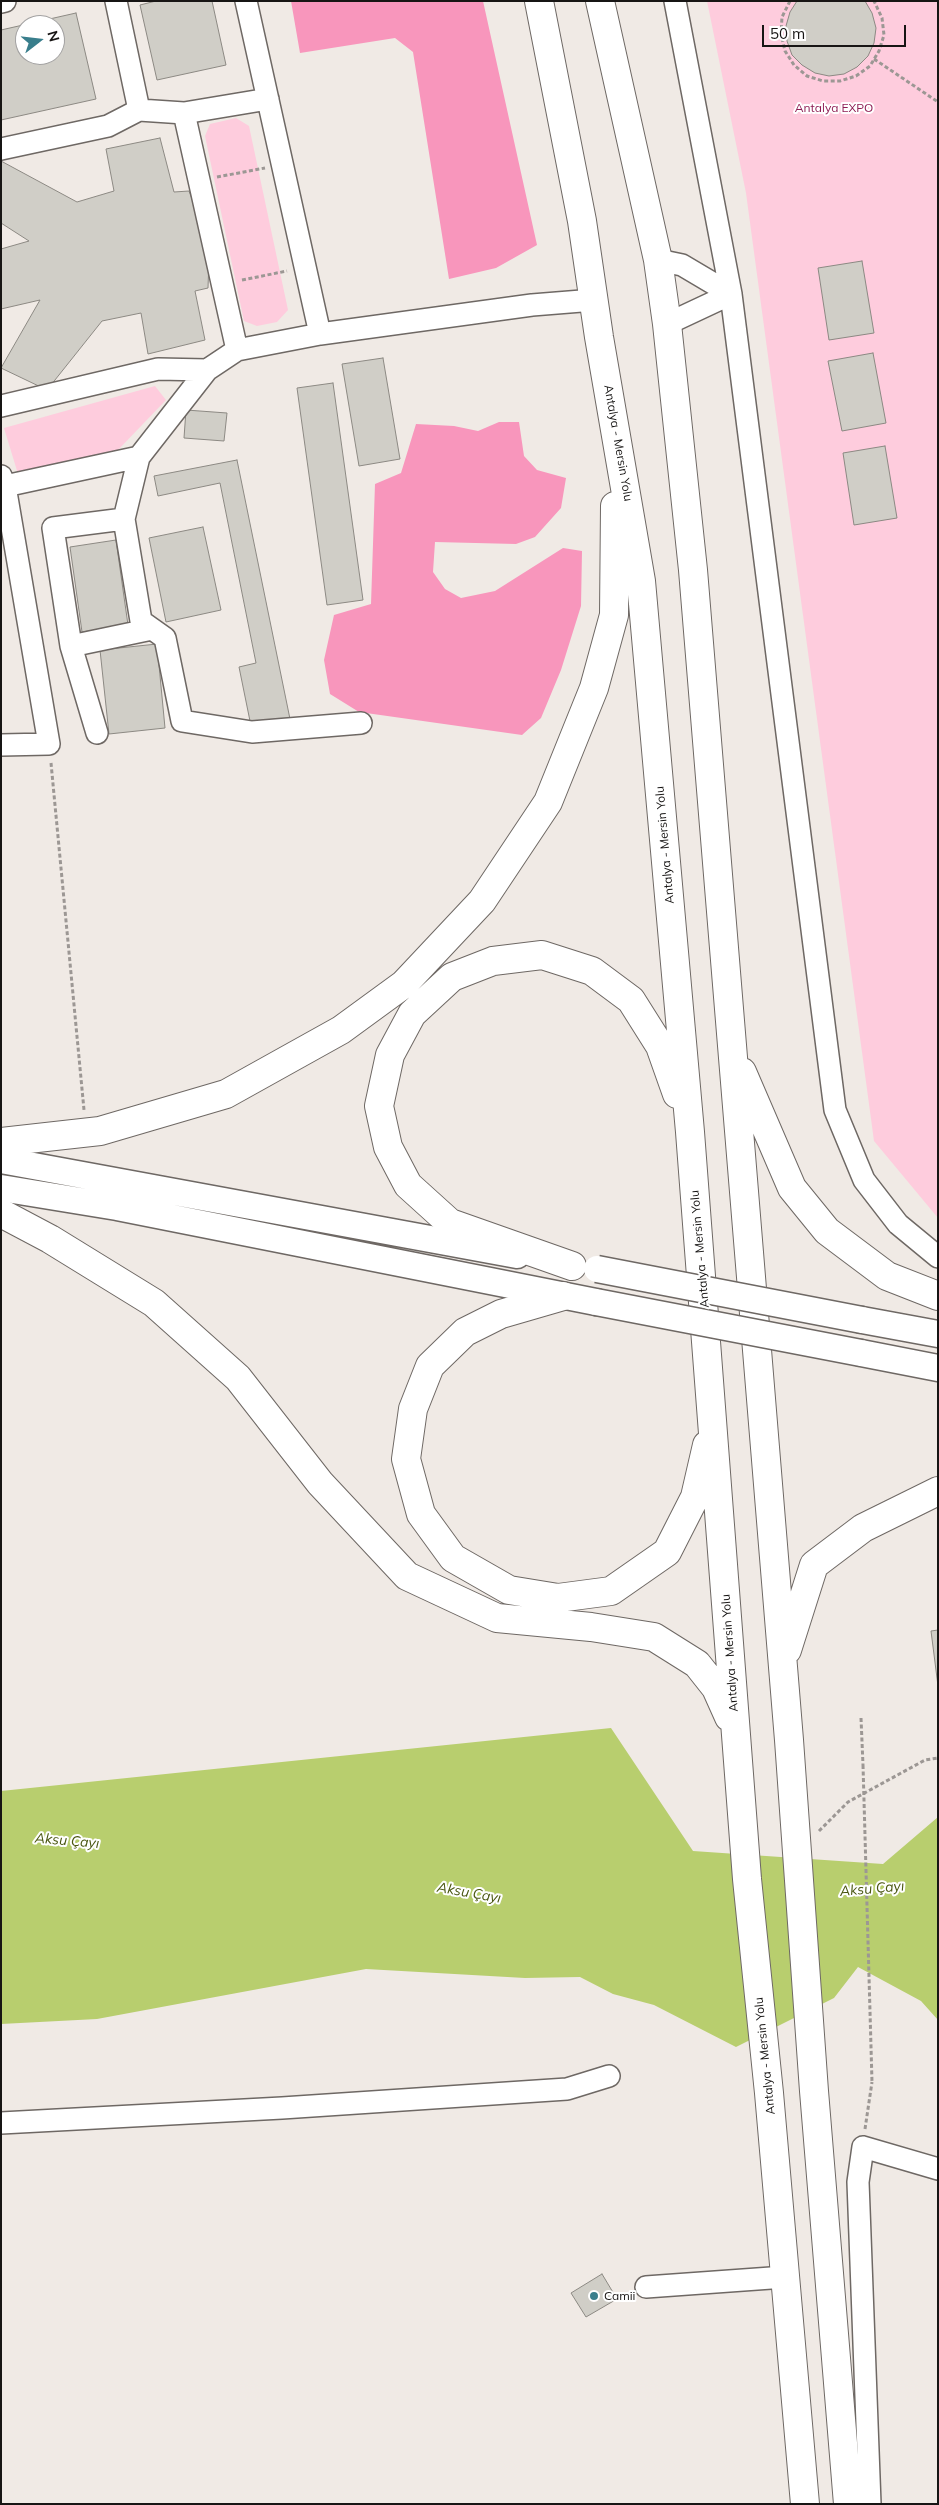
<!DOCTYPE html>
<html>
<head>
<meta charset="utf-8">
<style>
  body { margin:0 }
  #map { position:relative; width:939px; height:2505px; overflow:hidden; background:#f0eae5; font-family:Mulish,sans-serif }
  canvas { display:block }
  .frame { position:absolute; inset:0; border:2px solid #171514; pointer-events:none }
  .north { position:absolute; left:15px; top:15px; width:50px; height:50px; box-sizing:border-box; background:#fff; border:1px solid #a2a1a1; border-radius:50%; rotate:74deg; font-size:14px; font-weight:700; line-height:20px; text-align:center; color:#171514 }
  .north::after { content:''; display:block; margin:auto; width:18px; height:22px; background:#397e8c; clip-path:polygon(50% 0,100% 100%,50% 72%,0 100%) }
  .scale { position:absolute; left:762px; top:25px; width:144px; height:22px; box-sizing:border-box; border:2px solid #171514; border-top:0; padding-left:6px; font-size:15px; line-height:18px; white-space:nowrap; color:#171514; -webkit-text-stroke:4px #fff; paint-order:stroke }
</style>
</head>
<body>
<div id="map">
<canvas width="939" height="2505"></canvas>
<div class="frame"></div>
<div class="north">N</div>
<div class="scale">50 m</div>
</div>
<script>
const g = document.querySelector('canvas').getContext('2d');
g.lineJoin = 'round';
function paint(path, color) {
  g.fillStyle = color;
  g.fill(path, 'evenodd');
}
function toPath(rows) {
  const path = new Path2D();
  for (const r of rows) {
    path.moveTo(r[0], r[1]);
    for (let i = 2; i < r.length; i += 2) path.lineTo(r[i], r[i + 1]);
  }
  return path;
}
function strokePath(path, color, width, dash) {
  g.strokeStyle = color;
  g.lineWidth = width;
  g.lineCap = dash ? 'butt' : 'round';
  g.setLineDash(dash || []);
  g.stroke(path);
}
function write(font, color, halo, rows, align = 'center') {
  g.font = font + ' Mulish,sans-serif';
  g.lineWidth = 4;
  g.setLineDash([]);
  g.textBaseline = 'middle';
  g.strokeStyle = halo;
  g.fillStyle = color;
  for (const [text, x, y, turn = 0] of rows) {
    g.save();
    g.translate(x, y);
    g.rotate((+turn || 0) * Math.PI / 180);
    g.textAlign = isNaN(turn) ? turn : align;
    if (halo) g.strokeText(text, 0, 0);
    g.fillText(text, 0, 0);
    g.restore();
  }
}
const green = toPath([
  [707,1,938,1,938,1218,874,1141,746,193],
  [236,118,249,126,288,310,277,322,257,326,244,321,205,136,210,124],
  [155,386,166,400,118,450,18,474,4,428]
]);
const forest = toPath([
  [291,1,483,1,537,245,496,268,449,279,413,52,395,38,300,53],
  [499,422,519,422,524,456,537,470,566,478,561,508,535,537,516,544,435,542,433,572,445,589,461,598,495,591,563,548,582,551,581,606,561,670,541,718,522,735,359,712,330,694,324,660,334,615,371,604,375,484,401,473,416,424,454,426,478,431]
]);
const water = toPath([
  [611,1728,693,1851,883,1864,938,1817,938,2020,921,2001,858,1967,834,1998,736,2047,654,2005,613,1994,580,1977,525,1978,366,1969,97,2019,1,2024,1,1791]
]);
const building = toPath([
  [156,1,212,1,226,65,157,80,140,5,156,1],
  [797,1,865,1,872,13,876,28,874,43,868,56,857,67,844,74,829,76,815,73,802,65,792,55,787,41,786,26,790,12,797,1],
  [76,13,96,99,1,120,1,30,76,13],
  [25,25,55,25,55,55,25,55,25,25],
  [160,138,174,192,189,191,203,228,209,259,208,288,195,291,205,340,148,354,141,313,102,321,47,390,1,368,40,300,1,309,1,249,29,241,1,223,1,161,77,202,114,191,106,149,160,138],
  [862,261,874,333,829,340,818,268,862,261],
  [873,353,886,423,842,431,828,361,873,353],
  [383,358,400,459,359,466,342,364,383,358],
  [333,383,363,600,327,605,297,388,333,383],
  [186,410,227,413,224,441,184,438,186,410],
  [885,446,897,518,854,525,843,453,885,446],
  [237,460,290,719,251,726,239,667,256,663,220,483,158,496,154,476,237,460],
  [203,527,221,610,166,622,149,538,203,527],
  [116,540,128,625,82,632,70,547,116,540],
  [157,644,165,728,109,734,100,650,157,644],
  [938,1630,938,1686,931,1631,938,1630],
  [602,2274,617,2299,586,2317,571,2293,602,2274]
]);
const path = toPath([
  [790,1,782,17,781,34,785,51,794,65,807,76,823,81,840,81,856,76,870,66,879,51,884,35,882,18,874,1],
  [874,59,938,102],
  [217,177,265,168],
  [242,280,287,271],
  [51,763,84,1110],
  [861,1718,863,1765],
  [819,1831,848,1802,925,1760,938,1758],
  [865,2129,872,2082]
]);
const minor = toPath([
  [116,1,139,110,184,113,237,350],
  [246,1,320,334],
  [675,1,731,294,835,1110,864,1180,898,1224,938,1257],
  [1,2,5,1],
  [184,113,268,99],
  [1,149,108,126,139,110],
  [658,260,682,265,731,294],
  [667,324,731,294],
  [1,406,158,369,207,370],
  [139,457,124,519,141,621,165,638,182,721,252,732,361,723],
  [1,476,5,486,49,744,1,745],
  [5,486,139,457,207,370,237,350,320,334,532,305,594,300],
  [124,519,53,528,71,646,152,629],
  [71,646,97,733],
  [1,2123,282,2108,567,2089,609,2076],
  [646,2287,785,2277],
  [870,2504,858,2182,863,2147,938,2169]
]);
const major = toPath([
  [1,1160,517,1255],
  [1,1188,117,1207,596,1302],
  [862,1320,938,1334],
  [861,1353,938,1368]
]);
const highway = toPath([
  [539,1,582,221,599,337,641,581,690,1132,747,1879,769,2093,805,2504],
  [600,1,658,260,667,324,693,570,789,1740,814,2091,848,2504],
  [742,1072,792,1188,827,1231,887,1276,938,1296],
  [1,1142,100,1131,226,1094,341,1030,404,984,482,901,548,802,594,688,614,615,615,506],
  [1,1213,50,1239,154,1303,238,1378,320,1483,407,1576,497,1618,591,1627,654,1637,697,1664,716,1688,729,1717],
  [572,1266,450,1223,408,1185,388,1147,379,1106,390,1055,412,1014,452,977,493,961,542,955,592,971,631,1000,660,1046,677,1094],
  [563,1296,501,1314,465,1332,430,1366,413,1409,406,1459,421,1514,453,1558,509,1590,558,1598,611,1591,667,1552,695,1497,707,1445],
  [787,1650,814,1565,863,1528,938,1491]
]);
const pathBridge = toPath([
  [863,1765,872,2082]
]);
const majorBridge = toPath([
  [597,1269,862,1320],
  [596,1302,861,1353]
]);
const markers = [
  [594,2296,5,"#397e8c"]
];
const parkNames = [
  ["Antalya EXPO",834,108]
];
const streetNames = [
  ["Antalya - Mersin Yolu",618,443,80],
  ["Antalya - Mersin Yolu",665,845,-95],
  ["Antalya - Mersin Yolu",700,1249,-95],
  ["Antalya - Mersin Yolu",730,1653,-94],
  ["Antalya - Mersin Yolu",765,2056,-96]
];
const poiNames = [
  ["Camii",604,2296]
];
const waterNames = [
  ["Aksu Çayı",67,1841,5],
  ["Aksu Çayı",872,1889,-5],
  ["Aksu Çayı",469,1893,10]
];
paint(green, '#feccdd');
paint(forest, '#f896bc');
paint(water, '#b8ce6e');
paint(building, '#d0cec7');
strokePath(building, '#8c8983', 1);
strokePath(minor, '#6e6864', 24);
strokePath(major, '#6e6864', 29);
strokePath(highway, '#6e6864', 30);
strokePath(path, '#9c9794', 3, [4, 2.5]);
strokePath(minor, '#fff', 21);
strokePath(major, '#fff', 26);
strokePath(highway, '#fff', 28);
strokePath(majorBridge, '#6e6864', 29, []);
strokePath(pathBridge, '#9c9794', 3, [4, 2.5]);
strokePath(majorBridge, '#fff', 26);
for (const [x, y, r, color] of markers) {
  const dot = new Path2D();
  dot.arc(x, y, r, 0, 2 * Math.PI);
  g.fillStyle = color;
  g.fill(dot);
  strokePath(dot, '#fff', 2);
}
write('12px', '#8d1d54', '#fff', parkNames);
write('12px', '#171514', '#fff', streetNames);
write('12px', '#171514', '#fff', poiNames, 'left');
write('italic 14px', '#495610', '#fff', waterNames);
</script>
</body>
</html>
